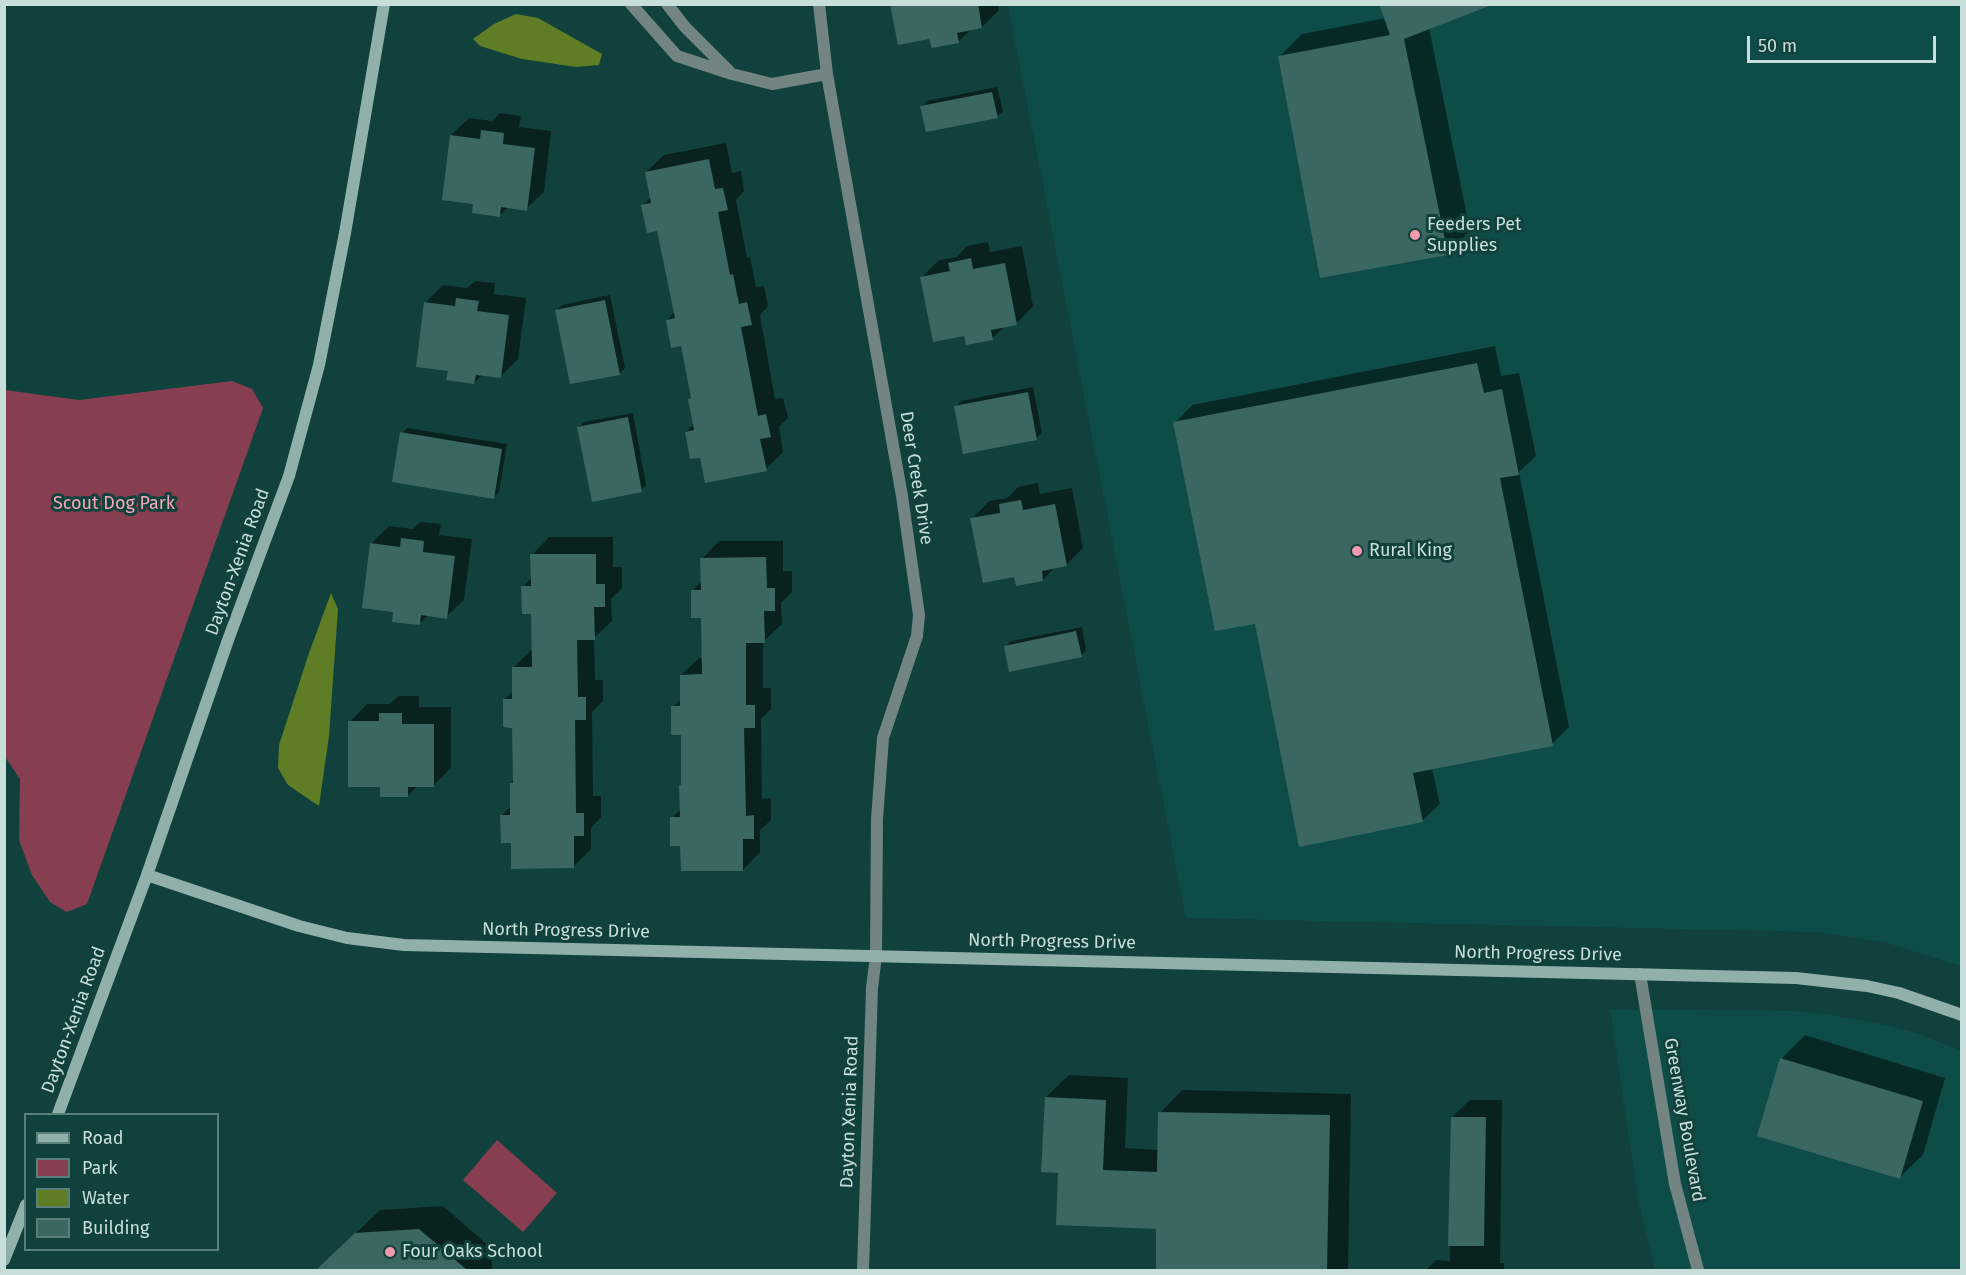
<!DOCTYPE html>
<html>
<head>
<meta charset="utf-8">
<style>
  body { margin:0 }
  #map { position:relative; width:1966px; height:1275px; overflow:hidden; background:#11413c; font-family:"Fira Sans",sans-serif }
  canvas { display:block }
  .frame { position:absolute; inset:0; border:6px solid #c7dedb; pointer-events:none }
  .legend { position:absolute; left:24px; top:1113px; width:195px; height:138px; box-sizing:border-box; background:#11413c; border:2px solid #5a807c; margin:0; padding:8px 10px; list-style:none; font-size:18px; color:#c7dedb }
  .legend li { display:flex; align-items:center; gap:12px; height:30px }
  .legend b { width:30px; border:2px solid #5a807c }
  .scale { position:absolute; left:1747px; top:36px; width:189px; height:27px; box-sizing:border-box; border:3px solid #c7dedb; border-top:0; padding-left:8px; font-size:18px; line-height:21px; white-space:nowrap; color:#c7dedb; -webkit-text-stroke:4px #11413c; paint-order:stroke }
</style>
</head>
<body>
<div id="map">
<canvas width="1966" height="1275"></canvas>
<div class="frame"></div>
<ul class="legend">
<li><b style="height:8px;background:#91b0ac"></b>Road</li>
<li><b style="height:16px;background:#873e50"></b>Park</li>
<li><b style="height:16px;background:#5e7d24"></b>Water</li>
<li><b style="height:16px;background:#3a6762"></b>Building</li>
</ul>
<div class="scale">50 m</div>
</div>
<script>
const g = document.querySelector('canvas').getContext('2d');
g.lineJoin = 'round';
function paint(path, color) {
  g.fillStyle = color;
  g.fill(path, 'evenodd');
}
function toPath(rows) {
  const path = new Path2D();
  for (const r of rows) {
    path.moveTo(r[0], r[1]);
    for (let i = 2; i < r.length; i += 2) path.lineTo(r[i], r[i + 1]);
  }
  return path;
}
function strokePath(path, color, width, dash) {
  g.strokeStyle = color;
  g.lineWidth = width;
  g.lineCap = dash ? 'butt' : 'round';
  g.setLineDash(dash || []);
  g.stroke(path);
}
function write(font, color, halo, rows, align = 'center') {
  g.font = font + ' "Fira Sans",sans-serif';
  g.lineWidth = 6;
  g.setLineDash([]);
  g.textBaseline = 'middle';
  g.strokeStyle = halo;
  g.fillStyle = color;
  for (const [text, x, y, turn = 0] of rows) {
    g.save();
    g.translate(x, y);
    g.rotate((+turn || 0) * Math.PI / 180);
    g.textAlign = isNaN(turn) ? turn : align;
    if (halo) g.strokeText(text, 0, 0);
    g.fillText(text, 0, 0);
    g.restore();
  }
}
const built = toPath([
  [1008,5,1961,5,1961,966,1884,942,1818,932,1186,918],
  [1610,1009,1794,1011,1825,1014,1886,1025,1916,1033,1961,1051,1961,1270,1655,1270,1638,1198]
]);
const green = toPath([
  [232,381,252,389,263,408,87,904,67,912,50,902,32,875,19,840,20,779,5,757,5,390,79,400],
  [497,1140,557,1193,523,1232,463,1180]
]);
const water = toPath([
  [516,14,538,18,602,54,599,65,576,67,522,59,480,46,473,39,494,24],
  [331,593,338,609,329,736,319,806,288,785,278,768,279,745,309,653]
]);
const shadow = toPath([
  [892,4,998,4,999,10,982,27,971,29,958,42,931,37],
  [1381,4,1489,4,1429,28,1470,231,1447,254,1279,57,1302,34,1386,18],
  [997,87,1003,111,997,117,922,107,927,101],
  [500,113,521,116,519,127,551,131,544,192,526,209,508,207,499,216,475,203,451,135,469,118,492,121],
  [726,143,732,173,741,171,744,191,736,200,747,258,750,257,756,287,764,286,768,306,760,315,775,399,783,398,788,418,779,427,783,452,766,469,701,456,686,432,694,424,689,399,692,396,682,344,667,320,675,312,658,229,643,206,651,197,646,172,664,155],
  [988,242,990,252,1022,246,1033,306,1016,324,1005,326,992,338,965,334,922,277,939,260,957,257,967,246],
  [475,281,495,283,494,294,526,298,518,359,501,376,483,374,474,383,449,370,426,302,443,285,467,288],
  [610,295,625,368,619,374,557,310,562,305],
  [1495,346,1501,376,1519,373,1536,456,1519,472,1569,727,1552,744,1432,768,1440,804,1422,821,1256,622,1175,423,1192,405],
  [1033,387,1042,433,1036,438,956,406,961,401],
  [633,413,646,485,641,491,579,427,584,422],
  [407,428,507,444,499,492,494,497,402,433],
  [1038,483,1040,494,1072,488,1083,548,1066,565,1055,567,1043,580,1015,575,972,519,989,501,1007,498,1018,487],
  [420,522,441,524,439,535,472,539,464,600,446,617,428,615,419,624,395,611,371,544,389,526,413,529],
  [549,537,613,537,613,567,622,567,622,588,611,599,612,621,594,638,595,680,603,680,603,701,592,712,593,796,601,796,601,817,591,828,591,849,573,867,512,841,502,815,511,806,511,783,515,780,514,726,504,700,513,691,513,668,531,650,533,650,533,613,523,587,532,577,532,555],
  [719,541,783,541,783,571,792,571,792,592,781,603,782,624,763,642,763,688,771,688,771,709,761,719,762,799,771,798,771,820,760,830,760,852,743,870,682,844,672,818,681,809,683,784,683,733,673,707,682,698,681,675,699,658,703,658,703,616,693,590,702,581,702,559],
  [1082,627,1086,650,1081,656,1005,647,1011,641],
  [398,696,419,696,419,707,451,707,451,768,433,786,417,786,408,796,382,786,350,722,367,704,390,704],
  [1805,1035,1945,1078,1923,1155,1899,1178,1782,1058],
  [1069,1075,1128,1078,1125,1148,1159,1150,1160,1113,1182,1090,1351,1094,1348,1270,1157,1270,1158,1228,1060,1171,1046,1097],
  [1470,1100,1502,1100,1500,1263,1504,1263,1504,1270,1426,1270,1436,1260,1450,1261,1452,1117],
  [443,1206,491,1248,492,1270,318,1270,380,1210]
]);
const building = toPath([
  [890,4,978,4,982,28,957,33,959,43,932,48,929,39,898,45],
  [1379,4,1488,4,1489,6,1404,39,1448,255,1320,278,1278,56,1390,35],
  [992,92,998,118,926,132,920,106],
  [481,130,504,133,503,144,535,148,527,211,501,207,500,217,472,213,473,204,442,200,450,135,480,139],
  [709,159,715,189,723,188,728,210,718,212,730,275,733,274,739,304,747,302,752,325,741,327,758,416,766,414,771,437,760,439,767,471,705,483,700,458,690,459,685,432,694,430,688,399,691,398,681,346,671,348,666,320,675,318,657,231,647,233,641,205,651,203,645,172],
  [971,258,973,269,1005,263,1017,325,991,330,993,340,966,345,964,336,933,342,920,277,950,271,948,263],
  [456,298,479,301,477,311,509,315,501,378,476,375,474,384,446,380,448,371,416,367,424,302,455,306],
  [605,300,620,375,570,384,555,310],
  [1477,363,1484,393,1502,389,1519,475,1500,478,1553,746,1413,773,1423,822,1299,847,1255,624,1215,631,1173,422],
  [1028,392,1037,440,963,454,954,406],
  [628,417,642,492,592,502,577,427],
  [400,432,502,449,494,499,392,482],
  [1021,500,1023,510,1055,504,1067,566,1042,571,1043,581,1016,586,1014,577,983,583,970,518,1000,513,999,504],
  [401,538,424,541,423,552,455,556,447,619,421,615,420,625,392,622,393,612,362,608,370,543,400,547],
  [530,554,596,554,596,584,605,584,605,607,594,607,595,640,577,640,578,697,586,697,586,720,575,720,576,813,584,813,584,836,574,836,574,868,511,869,511,843,501,843,500,815,510,815,510,783,513,783,512,728,503,727,503,699,512,699,512,667,532,667,531,614,522,614,521,586,531,586],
  [766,557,767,588,775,588,775,611,764,611,765,643,746,643,746,705,755,705,755,728,744,728,746,816,754,815,754,839,743,839,743,871,681,871,680,846,670,846,670,817,680,817,679,785,681,785,681,735,671,735,671,706,680,706,680,675,702,674,701,618,691,618,691,590,701,590,700,558],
  [1076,631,1082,657,1009,672,1004,646],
  [379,713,402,713,402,724,434,724,434,787,408,787,408,797,380,797,380,787,348,787,348,721,379,721],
  [1780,1058,1923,1101,1900,1179,1757,1136],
  [1045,1097,1106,1100,1103,1170,1157,1172,1158,1112,1330,1115,1327,1270,1156,1270,1156,1229,1056,1225,1058,1173,1041,1172],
  [1451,1117,1486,1117,1484,1246,1448,1246],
  [419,1229,467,1270,316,1270,355,1233]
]);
const street = toPath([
  [631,4,677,56,732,74,772,84,827,74],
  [667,4,685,27,729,71],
  [819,4,827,74,902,496,919,615,917,636,883,738,877,819,876,956,872,988,863,1270],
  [1640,974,1675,1184,1698,1270]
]);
const secondary = toPath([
  [147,875,299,926,347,938,404,945,1796,978,1867,986,1899,993,1962,1015],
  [58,1114,147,875,228,640,289,476,319,365,345,233,384,4],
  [4,1260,26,1205]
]);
const markers = [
  [1415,235,6,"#f39aac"],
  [1357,551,6,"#f39aac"],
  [390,1252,6,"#f39aac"]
];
const poiNames = [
  ["Feeders Pet",1427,225],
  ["Supplies",1427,246],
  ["Rural King",1369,551],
  ["Four Oaks School",402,1252]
];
const streetNames = [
  ["Deer Creek Drive",916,478,81],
  ["Dayton-Xenia Road",238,562,-70],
  ["North Progress Drive",566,931,1],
  ["North Progress Drive",1052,942,1],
  ["North Progress Drive",1538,954,1],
  ["Dayton-Xenia Road",74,1020,-70],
  ["Dayton Xenia Road",850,1112,-88],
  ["Greenway Boulevard",1684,1120,80]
];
const parkNames = [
  ["Scout Dog Park",114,504]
];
paint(built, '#0e4d47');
paint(green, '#873e50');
paint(water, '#5e7d24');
paint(shadow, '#0007');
paint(building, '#3a6762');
strokePath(street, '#728582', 12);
strokePath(secondary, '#91b0ac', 12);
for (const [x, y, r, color] of markers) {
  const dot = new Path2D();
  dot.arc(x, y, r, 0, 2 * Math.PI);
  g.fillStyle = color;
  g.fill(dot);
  strokePath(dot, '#11413c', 2);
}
write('18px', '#c7dedb', '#11413c', poiNames, 'left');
write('18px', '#c7dedb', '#11413c', streetNames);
write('18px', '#f3a7b6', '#11413c', parkNames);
</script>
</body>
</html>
